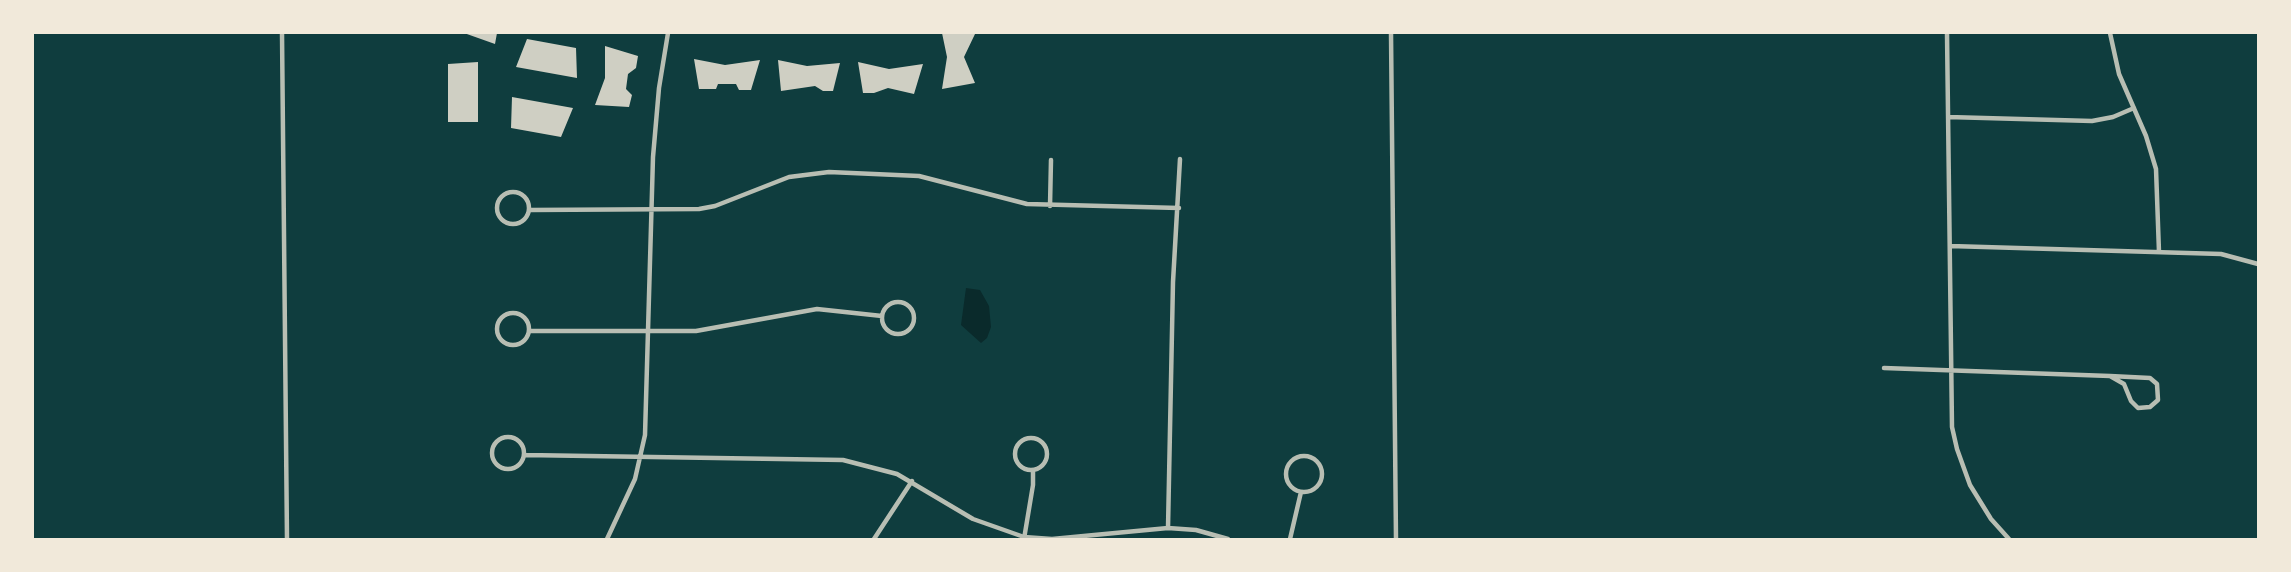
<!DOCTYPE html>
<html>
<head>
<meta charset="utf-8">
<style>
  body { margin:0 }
  #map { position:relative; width:2291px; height:572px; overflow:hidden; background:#0f3d3e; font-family:Lato,sans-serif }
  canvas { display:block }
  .frame { position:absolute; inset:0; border:34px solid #f1e9da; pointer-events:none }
</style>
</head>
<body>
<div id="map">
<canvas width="2291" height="572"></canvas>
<div class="frame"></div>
</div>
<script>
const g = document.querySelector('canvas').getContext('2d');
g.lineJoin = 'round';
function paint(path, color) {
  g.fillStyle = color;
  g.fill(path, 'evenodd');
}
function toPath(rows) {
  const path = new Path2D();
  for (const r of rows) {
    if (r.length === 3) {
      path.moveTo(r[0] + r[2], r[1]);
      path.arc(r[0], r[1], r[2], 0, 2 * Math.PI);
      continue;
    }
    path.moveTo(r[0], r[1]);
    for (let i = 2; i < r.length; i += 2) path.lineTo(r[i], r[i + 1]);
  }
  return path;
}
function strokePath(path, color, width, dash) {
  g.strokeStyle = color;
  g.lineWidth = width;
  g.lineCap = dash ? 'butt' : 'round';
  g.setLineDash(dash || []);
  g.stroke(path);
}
const water = toPath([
  [966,288,980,290,989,306,991,327,987,338,981,343,961,325]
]);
const building = toPath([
  [464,33,497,33,495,44],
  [942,33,975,34,964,57,975,83,942,89,947,57],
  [527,39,576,48,577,78,516,67],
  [605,46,638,56,636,68,628,74,626,89,632,95,629,107,595,105,605,78],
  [694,59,725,65,760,60,751,90,739,90,736,84,718,84,716,89,699,89],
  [778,60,807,66,840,63,833,91,823,91,815,86,781,91],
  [478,62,478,122,448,122,448,64],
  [858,62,889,69,923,64,914,94,888,88,874,93,863,93],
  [512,97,573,108,561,137,511,128]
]);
const minor = toPath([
  [282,33,287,539],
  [1391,33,1396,539],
  [1947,33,1952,427,1957,449,1970,485,1991,519,2009,539],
  [2110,33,2119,74,2146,136,2156,169,2159,252],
  [1948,117,2092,121,2113,117,2134,108],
  [513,208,16],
  [1050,206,1051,160],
  [530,210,699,209,715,206,789,177,829,172,919,176,1027,204,1179,208],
  [1950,246,2221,254,2258,264],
  [898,318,16],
  [513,329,16],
  [529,331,696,331,817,309,882,316],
  [1884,368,2110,376],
  [2110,376,2150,378,2157,384,2158,400,2150,407,2138,408,2131,401,2124,384,2110,376],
  [508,453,16],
  [1031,454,16],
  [525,455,843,460,897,474,973,519,1024,537,1052,539,1168,528,1196,530,1228,539],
  [1304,474,18],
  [1168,528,1173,282,1180,159],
  [607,539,635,479,645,435,653,157,659,88,668,33],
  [874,539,912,481],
  [1024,539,1033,485,1033,471],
  [1290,539,1301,492]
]);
paint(water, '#0a2a2b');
paint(building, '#cfcfc3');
strokePath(minor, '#b8beb3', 4.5);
</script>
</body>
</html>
